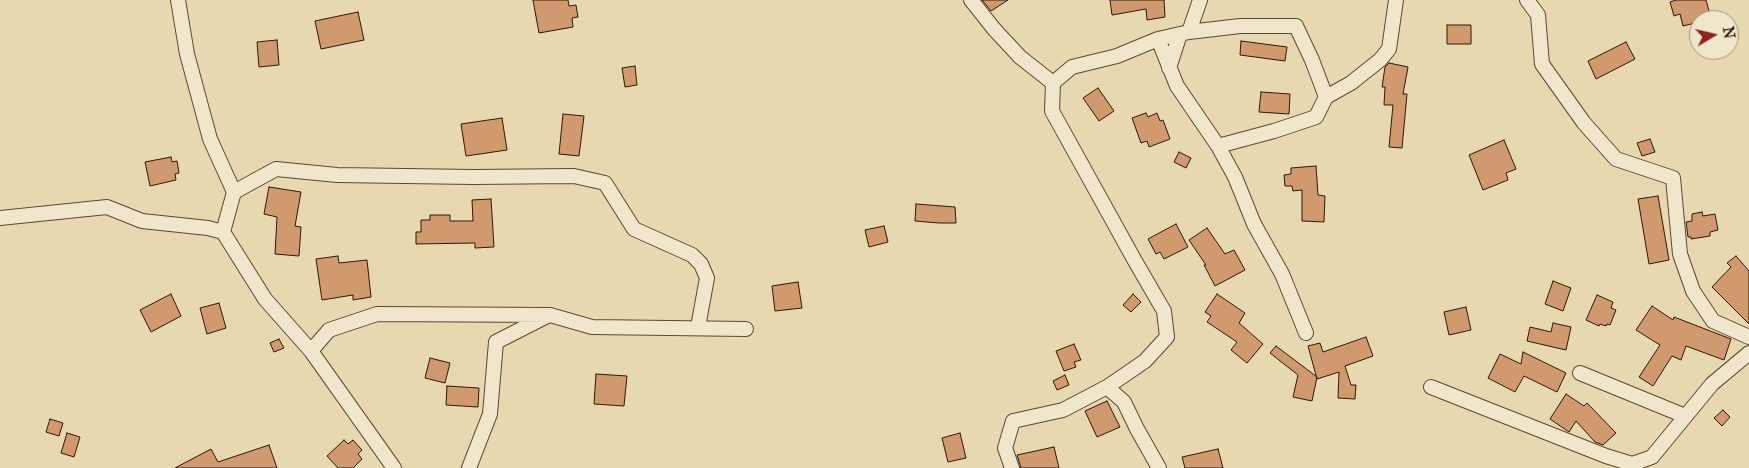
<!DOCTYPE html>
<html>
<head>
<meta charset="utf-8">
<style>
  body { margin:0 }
  #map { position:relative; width:1749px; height:468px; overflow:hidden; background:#e8d8af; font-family:"IM FELL Great Primer",serif }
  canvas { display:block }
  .north { position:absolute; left:1689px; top:10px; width:50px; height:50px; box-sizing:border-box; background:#f0e6cb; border:1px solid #a2937f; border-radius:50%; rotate:81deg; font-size:14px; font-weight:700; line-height:20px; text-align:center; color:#2d170e }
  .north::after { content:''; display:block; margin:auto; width:18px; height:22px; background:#8f2418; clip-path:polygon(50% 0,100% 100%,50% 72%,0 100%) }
</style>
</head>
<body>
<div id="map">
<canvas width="1749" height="468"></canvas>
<div class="north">N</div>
</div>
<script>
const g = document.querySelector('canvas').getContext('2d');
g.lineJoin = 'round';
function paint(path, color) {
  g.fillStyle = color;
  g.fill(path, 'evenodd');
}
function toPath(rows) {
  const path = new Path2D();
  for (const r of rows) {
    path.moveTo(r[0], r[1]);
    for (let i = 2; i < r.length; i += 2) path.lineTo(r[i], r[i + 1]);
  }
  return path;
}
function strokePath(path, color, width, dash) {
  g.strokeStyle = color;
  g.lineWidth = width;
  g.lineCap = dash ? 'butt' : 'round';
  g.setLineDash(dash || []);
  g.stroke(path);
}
const building = toPath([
  [533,0,568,0,569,6,576,5,578,17,572,18,573,27,539,33,533,0],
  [982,0,1008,0,991,11,982,0],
  [1110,0,1164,0,1165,17,1147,20,1146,9,1112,15,1110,0],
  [1676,0,1706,0,1711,18,1699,20,1699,22,1683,26,1680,14,1674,16,1670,2,1676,0],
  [358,12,364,40,321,49,315,21,358,12],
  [1447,25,1471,25,1471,44,1447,44,1447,25],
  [277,40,279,65,259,67,257,42,277,40],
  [1241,41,1287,47,1285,61,1240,55,1241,41],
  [1626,42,1635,59,1596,79,1588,61,1626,42],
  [1389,63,1408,67,1403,94,1407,94,1402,148,1389,147,1393,105,1384,105,1385,87,1382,87,1385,67,1389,63],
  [635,66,637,85,625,87,622,68,635,66],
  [1098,88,1114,111,1099,121,1083,98,1098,88],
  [1261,92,1290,94,1289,114,1259,112,1261,92],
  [1146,113,1148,117,1157,113,1160,121,1163,120,1170,139,1149,147,1147,141,1141,143,1132,118,1146,113],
  [563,114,584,116,579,156,559,154,563,114],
  [502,118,507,150,466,156,461,124,502,118],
  [1650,139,1655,152,1642,156,1637,143,1650,139],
  [1504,140,1516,169,1506,173,1508,180,1483,190,1469,155,1504,140],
  [1179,152,1191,158,1186,168,1174,162,1179,152],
  [171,157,172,162,177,161,179,173,175,174,176,180,150,186,145,162,171,157],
  [1316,166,1318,195,1325,196,1324,222,1302,221,1302,190,1293,191,1292,186,1285,186,1284,175,1291,174,1291,168,1316,166],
  [269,187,301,192,295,226,301,227,299,256,275,254,277,217,264,214,269,187],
  [1658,196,1669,260,1649,264,1638,199,1658,196],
  [491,199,494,247,475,248,475,243,416,244,416,232,421,232,421,220,430,220,430,215,450,215,450,221,473,221,472,200,491,199],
  [916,204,955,207,956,223,939,223,915,221,916,204],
  [1702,212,1703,216,1715,214,1718,230,1710,232,1710,236,1691,239,1691,237,1688,237,1686,222,1692,221,1692,214,1702,212],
  [1176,224,1188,247,1164,259,1160,252,1156,254,1148,239,1176,224],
  [884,226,888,242,869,247,865,230,884,226],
  [1207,228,1225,254,1234,250,1245,270,1215,286,1204,265,1206,265,1189,240,1207,228],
  [338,256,339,263,367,260,371,297,353,300,353,295,322,300,316,259,338,256],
  [1736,256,1749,271,1749,324,1712,287,1731,267,1727,263,1736,256],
  [1553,281,1571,288,1563,311,1545,304,1553,281],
  [798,282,802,308,775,311,772,286,798,282],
  [171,294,181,316,151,332,140,310,171,294],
  [1133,294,1141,302,1131,312,1123,305,1133,294],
  [1217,294,1245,313,1239,323,1263,344,1247,363,1231,350,1237,342,1207,322,1211,316,1205,312,1217,294],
  [1597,295,1613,302,1611,308,1616,310,1610,325,1607,324,1606,326,1600,324,1599,326,1586,320,1597,295],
  [219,303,226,328,207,334,200,308,219,303],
  [1652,306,1673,320,1674,317,1731,339,1724,360,1686,346,1681,360,1672,356,1653,386,1639,377,1660,345,1636,330,1652,306],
  [1466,307,1471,330,1449,335,1444,312,1466,307],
  [1553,323,1571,327,1566,350,1527,341,1530,327,1551,332,1553,323],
  [1366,337,1373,356,1345,366,1351,385,1356,385,1355,399,1338,398,1339,372,1317,379,1308,346,1320,343,1323,352,1366,337],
  [279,339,284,348,274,352,270,343,279,339],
  [1074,344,1081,360,1074,362,1076,367,1064,371,1056,351,1074,344],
  [1276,346,1317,377,1312,401,1293,397,1298,375,1270,353,1276,346],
  [1523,352,1566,373,1557,392,1524,376,1515,392,1488,378,1500,354,1521,364,1523,352],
  [430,358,450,363,445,383,425,378,430,358],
  [596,374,627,376,624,406,594,404,596,374],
  [1065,375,1069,385,1057,390,1053,381,1065,375],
  [447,386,479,388,478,407,446,405,447,386],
  [1566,394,1584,406,1587,403,1616,433,1603,445,1595,442,1576,421,1569,432,1550,419,1566,394],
  [1107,401,1120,427,1097,437,1085,411,1107,401],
  [1723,410,1730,417,1722,426,1714,418,1723,410],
  [50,419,63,423,59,436,46,432,50,419],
  [67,433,80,437,74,457,61,453,67,433],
  [960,433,966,458,948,462,942,438,960,433],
  [344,440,348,444,353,440,362,450,358,454,362,459,353,468,338,468,327,456,344,440],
  [269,445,277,468,175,468,211,449,218,462,269,445],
  [1054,447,1059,468,1021,468,1017,455,1054,447],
  [1218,449,1223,468,1185,468,1182,457,1218,449]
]);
const minor = toPath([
  [178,0,187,54,210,139,234,192],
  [971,0,994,29,1020,57,1053,83],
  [1527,0,1538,15,1542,64,1584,123,1616,159,1673,178,1680,254,1693,291,1713,321,1749,337],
  [1189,32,1240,26,1296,26,1312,60,1326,97,1351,83,1380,60,1389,49,1396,0],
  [1158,39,1177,86,1218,146,1235,177,1254,224,1282,274,1306,333],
  [1169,68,1180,34],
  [1218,146,1274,131,1316,117,1326,97],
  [0,218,107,207,142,221,208,228,223,232,265,299,311,351,394,468],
  [223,232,234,192,276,169,337,175,473,177,574,176,605,183,634,229,692,255,701,264,707,278,698,327],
  [311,351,329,330,377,314,550,315,592,327,746,329],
  [1580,373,1685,416],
  [1107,387,1124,402,1137,429,1159,468],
  [1431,387,1606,456,1632,464,1652,457,1712,384,1749,353],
  [469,468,490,414,496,342,547,316],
  [1012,468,1005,448,1013,421,1063,410,1107,387,1145,361,1167,337,1164,311,1135,261,1052,111,1053,83,1072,67,1117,56,1158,39,1189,32,1200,0]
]);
paint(building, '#d0996e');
strokePath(building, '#2d170e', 1);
strokePath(minor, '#5c4736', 16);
strokePath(minor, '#f0e6cb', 14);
</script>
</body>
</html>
